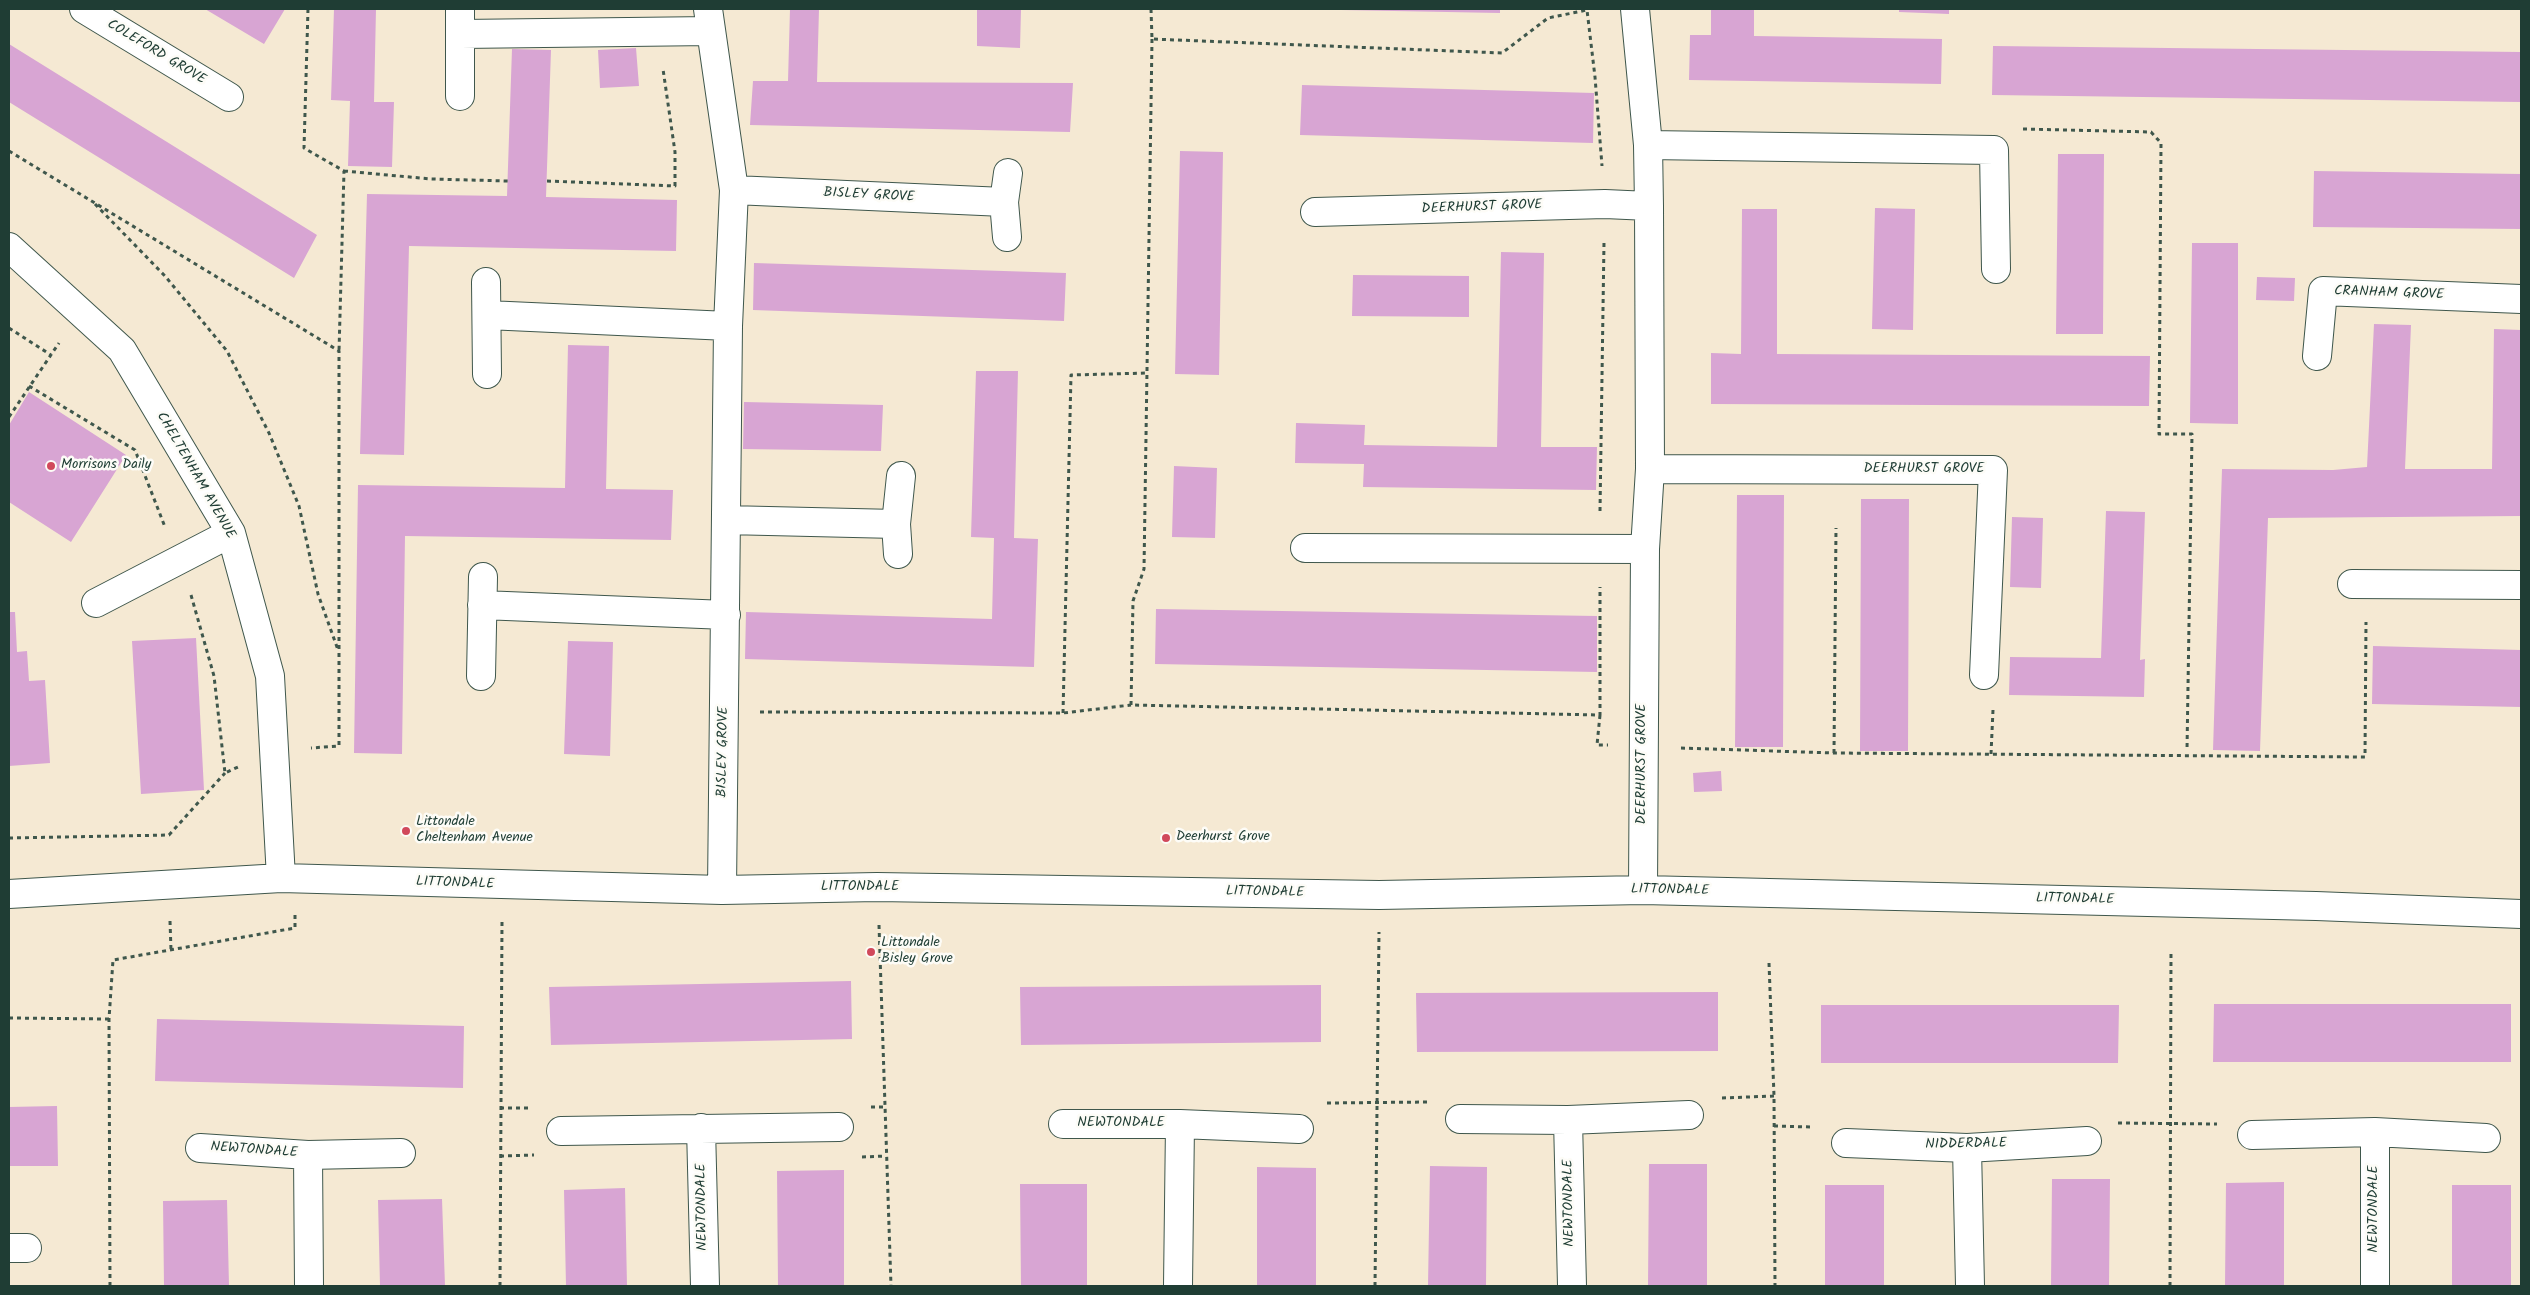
<!DOCTYPE html>
<html>
<head>
<meta charset="utf-8">
<style>
  body { margin:0 }
  #map { position:relative; width:2530px; height:1295px; overflow:hidden; background:#f5e9d3; font-family:Kalam,sans-serif }
  canvas { display:block }
  .frame { position:absolute; inset:0; border:10px solid #1f3d34; pointer-events:none }
</style>
</head>
<body>
<div id="map">
<canvas width="2530" height="1295"></canvas>
<div class="frame"></div>
</div>
<script>
const g = document.querySelector('canvas').getContext('2d');
g.lineJoin = 'round';
function paint(path, color) {
  g.fillStyle = color;
  g.fill(path, 'evenodd');
}
function toPath(rows) {
  const path = new Path2D();
  for (const r of rows) {
    path.moveTo(r[0], r[1]);
    for (let i = 2; i < r.length; i += 2) path.lineTo(r[i], r[i + 1]);
  }
  return path;
}
function strokePath(path, color, width, dash) {
  g.strokeStyle = color;
  g.lineWidth = width;
  g.lineCap = dash ? 'butt' : 'round';
  g.setLineDash(dash || []);
  g.stroke(path);
}
function write(font, color, halo, rows, align = 'center') {
  g.font = font + ' Kalam,sans-serif';
  g.lineWidth = 5;
  g.setLineDash([]);
  g.textBaseline = 'middle';
  g.strokeStyle = halo;
  g.fillStyle = color;
  for (const [text, x, y, turn = 0] of rows) {
    g.save();
    g.translate(x, y);
    g.rotate((+turn || 0) * Math.PI / 180);
    g.textAlign = isNaN(turn) ? turn : align;
    if (halo) g.strokeText(text, 0, 0);
    g.fillText(text, 0, 0);
    g.restore();
  }
}
const building = toPath([
  [205,9,285,9,264,44],
  [334,9,376,9,374,102,394,102,392,167,348,166,350,101,331,100],
  [790,9,819,9,817,82,1073,83,1070,132,750,125,753,81,788,81],
  [977,9,1021,9,1020,48,977,46],
  [1288,9,1500,9,1500,13],
  [1711,9,1754,9,1754,36,1942,39,1941,84,1689,80,1690,35,1711,35],
  [1899,9,1949,9,1949,14,1899,12],
  [9,44,317,235,294,278,9,102],
  [1993,46,2521,52,2521,102,1992,95],
  [636,48,639,86,600,88,598,50],
  [512,49,551,50,546,197,677,200,676,251,409,246,404,455,360,454,367,194,507,196],
  [1302,85,1594,93,1593,143,1300,135],
  [1180,151,1223,152,1219,375,1175,374],
  [2058,154,2104,154,2103,334,2056,334],
  [2314,171,2521,174,2521,229,2313,227],
  [1875,208,1915,209,1913,330,1872,329],
  [1742,209,1777,209,1777,354,2150,356,2149,406,1711,404,1711,353,1741,354],
  [2192,243,2238,243,2238,424,2190,423],
  [1501,252,1544,253,1541,447,1597,447,1596,490,1363,487,1364,464,1295,463,1296,423,1365,425,1364,445,1497,447],
  [754,263,1066,273,1064,321,753,310],
  [1353,275,1469,276,1469,317,1352,316],
  [2257,277,2295,278,2294,301,2256,300],
  [2374,324,2411,325,2405,469,2492,469,2494,329,2521,330,2521,516,2268,518,2260,751,2213,750,2222,469,2333,470,2367,467],
  [568,345,609,346,606,489,673,490,671,540,405,536,402,754,354,753,358,485,565,488],
  [976,371,1018,371,1014,538,1038,539,1034,667,745,659,746,612,992,619,994,538,971,537],
  [29,392,126,455,71,542,9,502,9,425],
  [744,402,883,405,881,451,743,449],
  [1174,466,1217,468,1215,538,1172,537],
  [1737,495,1784,495,1783,747,1735,747],
  [1861,499,1909,499,1908,751,1860,751],
  [2106,511,2145,512,2140,660,2145,659,2144,697,2009,695,2010,657,2101,658],
  [2012,517,2043,518,2041,588,2010,587],
  [1156,609,1597,616,1597,672,1155,664],
  [9,612,15,612,17,652,27,651,29,681,45,680,50,763,9,766],
  [196,638,204,790,141,794,132,641],
  [568,641,613,642,610,756,564,754],
  [2373,646,2521,650,2521,707,2372,704],
  [1721,771,1722,791,1694,792,1693,773],
  [851,981,852,1039,551,1045,549,987],
  [1321,985,1321,1042,1021,1045,1020,987],
  [1718,992,1718,1051,1417,1052,1416,993],
  [2214,1004,2511,1004,2511,1062,2213,1062],
  [1821,1005,2119,1005,2118,1063,1821,1063],
  [157,1019,464,1026,463,1088,155,1081],
  [57,1106,58,1166,9,1166,9,1107],
  [1649,1164,1707,1164,1707,1286,1648,1286],
  [1430,1166,1487,1167,1486,1286,1428,1286],
  [1257,1167,1316,1168,1316,1286,1257,1286],
  [844,1170,844,1286,778,1286,777,1171],
  [2052,1179,2110,1179,2109,1286,2051,1286],
  [2284,1182,2284,1286,2225,1286,2226,1183],
  [1020,1184,1087,1184,1087,1286,1021,1286],
  [1825,1185,1884,1185,1884,1286,1825,1286],
  [2452,1185,2511,1185,2511,1286,2452,1286],
  [625,1188,627,1286,566,1286,564,1190],
  [442,1199,445,1286,380,1286,378,1200],
  [227,1200,229,1286,164,1286,163,1201]
]);
const path = toPath([
  [308,9,304,148,344,171,339,351],
  [1151,9,1152,39,1502,53,1548,18,1587,10,1595,77,1602,166],
  [1152,39,1144,569,1133,601,1131,705,1600,715,1600,587],
  [2023,129,2151,132,2161,143,2159,434,2192,434,2187,750],
  [9,151,339,351,339,746,311,748],
  [344,171,431,179,508,181],
  [547,181,675,186,675,152,663,69],
  [95,204,165,276,227,351,269,433,299,506,318,594,338,650],
  [9,328,51,355],
  [29,386,135,450,165,527],
  [9,417,59,343],
  [1600,511,1604,242],
  [191,595,214,676,225,773,238,767],
  [760,712,1063,713,1131,705],
  [1063,713,1071,375,1148,373],
  [1600,715,1597,745,1608,745],
  [1681,748,1834,753,2365,757,2366,622],
  [1834,753,1836,528],
  [1991,754,1993,710],
  [9,838,169,835,225,773],
  [170,921,171,950],
  [879,925,891,1286],
  [1769,963,1774,1096,1775,1286],
  [9,1018,109,1019],
  [1722,1098,1774,1096],
  [1327,1103,1428,1102],
  [871,1107,885,1107],
  [500,1108,532,1108],
  [2118,1123,2217,1124],
  [1774,1126,1811,1127],
  [500,1156,534,1155],
  [862,1157,886,1156],
  [110,1286,109,1019,113,960,295,928,295,915],
  [500,1286,502,922],
  [1375,1286,1379,932],
  [2170,1286,2171,950]
]);
const street = toPath([
  [84,9,229,97],
  [460,9,460,96],
  [708,9,734,190,728,326,722,890],
  [1635,9,1648,145,1649,206,1650,469,1645,549,1643,890],
  [461,34,711,31],
  [1648,145,1994,150,1996,269],
  [734,190,1004,202],
  [1315,212,1605,204,1649,206],
  [1007,237,1004,202,1008,173],
  [9,247,122,350,231,533,270,676,281,878],
  [486,282,487,374],
  [487,315,728,326],
  [2317,356,2323,291,2521,299],
  [1650,469,1993,470,1984,675],
  [726,520,896,524],
  [1305,548,1645,549],
  [898,554,896,524,901,476],
  [2352,584,2521,585],
  [96,603,231,533],
  [482,605,726,615],
  [481,676,483,577],
  [9,894,281,878,722,890,877,887,1379,895,1643,890,2316,906,2521,914],
  [1460,1119,1568,1120,1689,1115],
  [1568,1120,1572,1286],
  [1063,1124,1180,1124,1299,1129],
  [701,1128,705,1286],
  [561,1131,839,1127],
  [2252,1135,2375,1132,2486,1138],
  [1846,1143,1967,1148,2087,1141],
  [200,1148,308,1155,401,1153],
  [1967,1148,1970,1286],
  [308,1155,309,1286],
  [9,1248,27,1248],
  [1178,1286,1180,1124],
  [2375,1286,2375,1132]
]);
const markers = [
  [51,466,5,"#d1495b"],
  [406,831,5,"#d1495b"],
  [1166,838,5,"#d1495b"],
  [871,952,5,"#d1495b"]
];
const streetNames = [
  ["COLEFORD GROVE",156,53,31],
  ["BISLEY GROVE",869,196,3],
  ["DEERHURST GROVE",1482,208,-2],
  ["CRANHAM GROVE",2389,294,2],
  ["DEERHURST GROVE",1924,470],
  ["CHELTENHAM AVENUE",195,476,60],
  ["BISLEY GROVE",724,752,-89],
  ["DEERHURST GROVE",1643,764,-90],
  ["LITTONDALE",455,884,2],
  ["LITTONDALE",860,888],
  ["LITTONDALE",1670,891,1],
  ["LITTONDALE",1265,893,1],
  ["LITTONDALE",2075,900,1],
  ["NEWTONDALE",1121,1124],
  ["NIDDERDALE",1966,1145,-1],
  ["NEWTONDALE",254,1151,4],
  ["NEWTONDALE",1570,1203,-91],
  ["NEWTONDALE",703,1207,-91],
  ["NEWTONDALE",2375,1209,-90]
];
const poiNames = [
  ["Morrisons Daily",61,466],
  ["Littondale",416,823],
  ["Cheltenham Avenue",416,839],
  ["Deerhurst Grove",1176,838],
  ["Littondale",881,944],
  ["Bisley Grove",881,960]
];
paint(building, '#d8a5d3');
strokePath(street, '#3f574c', 30);
strokePath(path, '#3f574c', 3, [4, 4]);
strokePath(street, '#fff', 28);
for (const [x, y, r, color] of markers) {
  const dot = new Path2D();
  dot.arc(x, y, r, 0, 2 * Math.PI);
  g.fillStyle = color;
  g.fill(dot);
  strokePath(dot, '#fdfcf7', 2);
}
write('14px', '#1f3d34', '#fdfcf7', streetNames);
write('14px', '#1f3d34', '#fdfcf7', poiNames, 'left');
</script>
</body>
</html>
